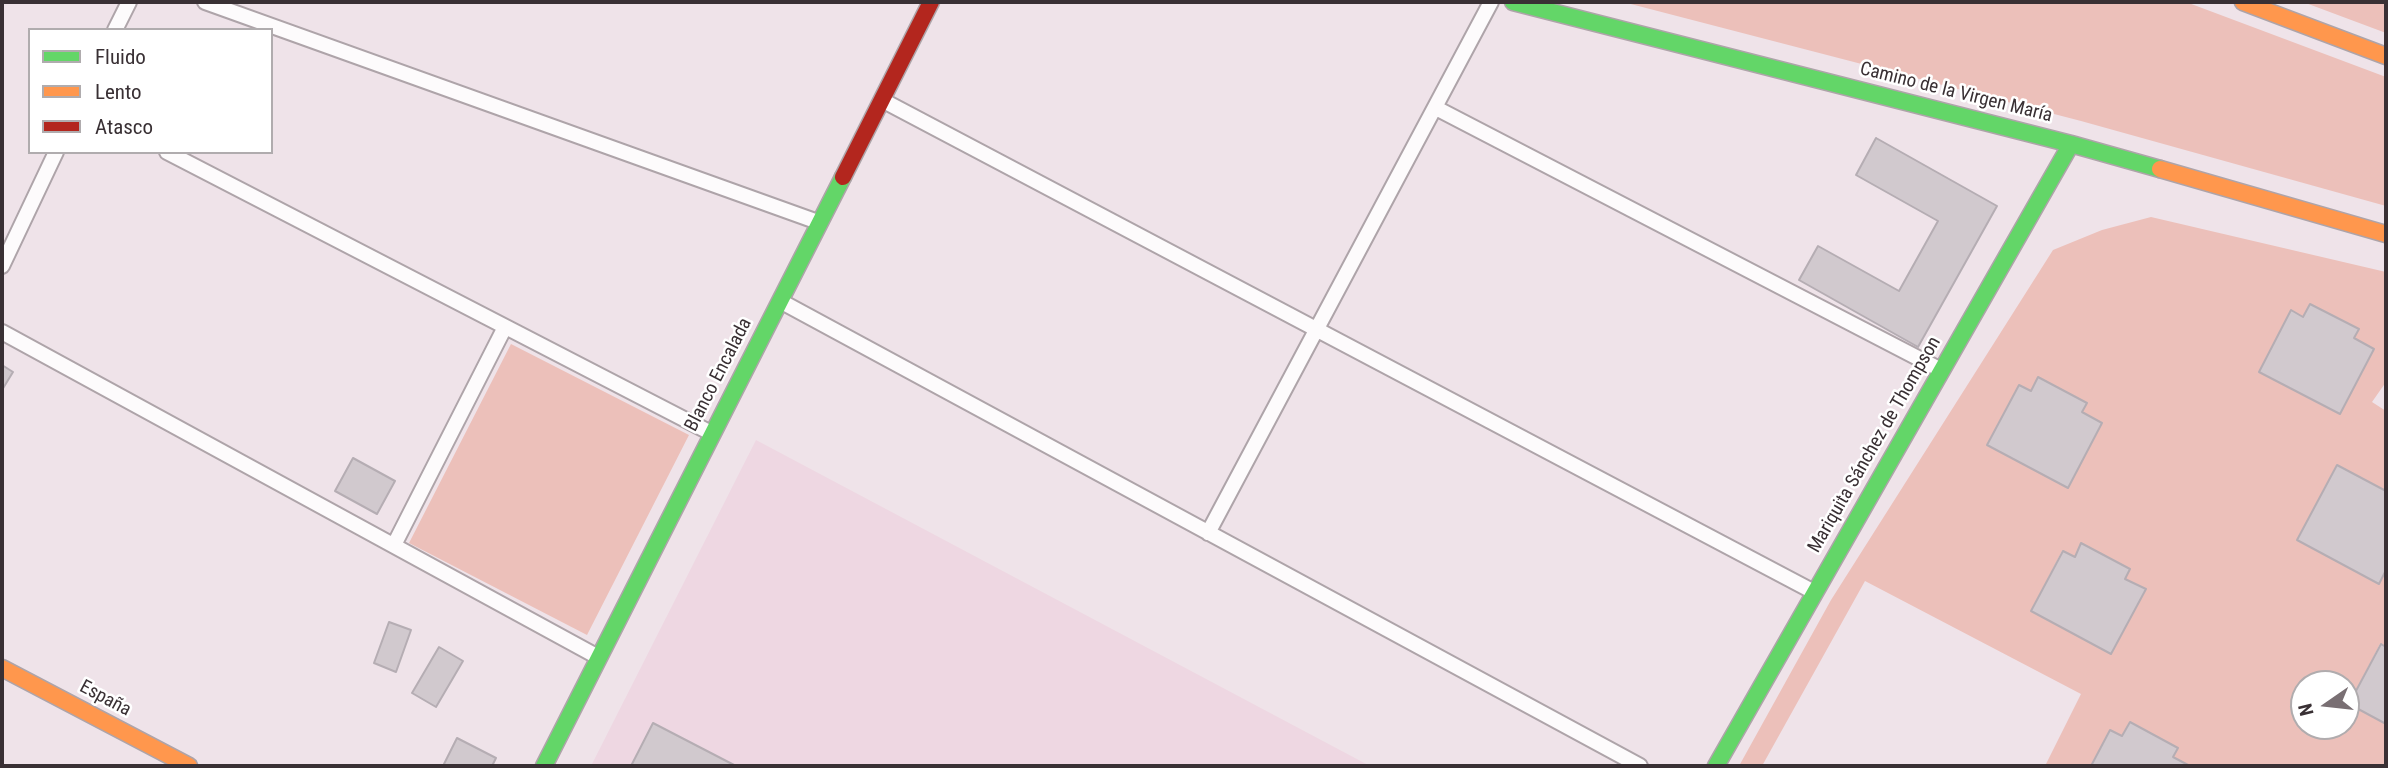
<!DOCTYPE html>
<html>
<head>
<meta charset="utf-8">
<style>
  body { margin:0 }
  #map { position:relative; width:2388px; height:768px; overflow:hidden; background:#efe3e9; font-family:"Roboto Condensed",sans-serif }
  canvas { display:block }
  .frame { position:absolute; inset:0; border:4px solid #393034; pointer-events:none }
  .legend { position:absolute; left:28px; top:28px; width:245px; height:126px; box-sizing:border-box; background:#fff; border:2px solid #b0acae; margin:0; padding:9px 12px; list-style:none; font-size:21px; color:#393034 }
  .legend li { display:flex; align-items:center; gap:14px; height:35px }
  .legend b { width:35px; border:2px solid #b0acae }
  .north { position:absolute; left:2290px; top:670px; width:70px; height:70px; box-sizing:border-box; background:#fff; border:2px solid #b0acae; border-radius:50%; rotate:256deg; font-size:19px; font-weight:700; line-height:28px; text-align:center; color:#393034 }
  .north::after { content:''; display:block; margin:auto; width:24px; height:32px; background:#796f73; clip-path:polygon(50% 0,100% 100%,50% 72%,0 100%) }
</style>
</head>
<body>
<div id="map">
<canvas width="2388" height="768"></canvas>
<div class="frame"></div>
<ul class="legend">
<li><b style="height:9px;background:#63d668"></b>Fluido</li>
<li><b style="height:9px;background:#ff974d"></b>Lento</li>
<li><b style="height:9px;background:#b3261e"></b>Atasco</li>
</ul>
<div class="north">N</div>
</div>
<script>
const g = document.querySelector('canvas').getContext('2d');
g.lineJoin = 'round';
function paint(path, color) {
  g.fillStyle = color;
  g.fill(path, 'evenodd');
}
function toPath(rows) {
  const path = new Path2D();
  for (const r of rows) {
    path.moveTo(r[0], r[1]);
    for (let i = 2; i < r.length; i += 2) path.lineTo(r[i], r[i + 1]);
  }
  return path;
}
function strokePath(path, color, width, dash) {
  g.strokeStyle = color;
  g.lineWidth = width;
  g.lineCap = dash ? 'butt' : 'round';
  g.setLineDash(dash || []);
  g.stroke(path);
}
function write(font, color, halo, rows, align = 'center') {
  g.font = font + ' "Roboto Condensed",sans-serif';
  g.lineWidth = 5;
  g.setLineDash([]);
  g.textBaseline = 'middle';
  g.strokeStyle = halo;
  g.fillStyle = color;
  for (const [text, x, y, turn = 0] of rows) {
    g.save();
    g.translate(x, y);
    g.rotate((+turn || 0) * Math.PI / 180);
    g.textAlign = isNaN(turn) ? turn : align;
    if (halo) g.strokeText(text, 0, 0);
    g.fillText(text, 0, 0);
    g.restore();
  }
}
const built = toPath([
  [756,440,1370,766,591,766]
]);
const green = toPath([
  [1623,2,2186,2,2386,77,2386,206,2081,121],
  [2303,2,2386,2,2386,33],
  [2151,217,2386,272,2386,382,2372,402,2386,411,2386,491,2337,465,2297,540,2379,583,2386,570,2386,647,2380,644,2349,704,2386,724,2386,766,2190,766,2173,757,2178,748,2130,722,2122,736,2110,730,2091,766,2045,766,2081,694,1865,581,1762,766,1739,766,1831,600,2053,250,2102,230],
  [2310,304,2358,329,2354,338,2374,349,2340,414,2259,372,2303,317],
  [2019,385,2102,423,2068,488,1987,445],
  [2082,544,2130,569,2125,579,2146,589,2111,654,2031,611,2062,551,2075,557],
  [2304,684,2346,684,2346,726,2304,726],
  [511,344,689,435,587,635,409,543]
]);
const building = toPath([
  [1876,138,1997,206,1918,347,1799,280,1818,246,1899,291,1938,221,1856,175,1876,138],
  [2310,304,2359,329,2354,338,2374,349,2340,414,2259,372,2291,310,2303,317,2310,304],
  [2,365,13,372,2,390,2,365],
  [2038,377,2087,403,2082,412,2102,423,2068,488,1987,445,2019,385,2031,391,2038,377],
  [353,458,395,481,377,514,335,491,353,458],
  [2337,465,2386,491,2386,570,2379,584,2297,540,2337,465],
  [2081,543,2130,569,2125,579,2146,589,2111,654,2031,611,2063,551,2075,557,2081,543],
  [389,622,411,630,396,672,374,663,389,622],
  [2381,644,2386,647,2386,724,2349,704,2381,644],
  [439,647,463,661,436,707,412,693,439,647],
  [2130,722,2178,748,2173,757,2190,766,2091,766,2110,730,2122,736,2130,722],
  [653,723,736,766,631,766,653,723],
  [457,738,496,758,492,766,443,766,457,738]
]);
const lane = toPath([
  [205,2,818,222],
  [115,30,129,2],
  [882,100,1814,592],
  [1436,108,1941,370],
  [167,152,711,433],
  [2,266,56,152],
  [782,302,1640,766],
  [2,332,598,657],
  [1208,533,1491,2],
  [394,545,505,327]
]);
const fast = toPath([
  [1513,2,2071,144,2160,169],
  [544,766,843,177],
  [1716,766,2071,144]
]);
const slow = toPath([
  [2243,2,2386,56],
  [2160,169,2386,234],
  [2,668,189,766]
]);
const jam = toPath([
  [843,177,931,2]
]);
const streetNames = [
  ["Camino de la Virgen María",1956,93,14],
  ["Blanco Encalada",719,375,-63],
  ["Mariquita Sánchez de Thompson",1875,445,-60],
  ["España",105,699,28]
];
paint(built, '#eed7e2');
paint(green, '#ecc0ba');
paint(building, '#d1c9ce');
strokePath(building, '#b5adb3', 2);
strokePath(lane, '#aea4a9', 18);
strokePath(fast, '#aea4a9', 19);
strokePath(slow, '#aea4a9', 19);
strokePath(jam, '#aea4a9', 19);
strokePath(lane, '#fdfbfc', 14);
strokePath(fast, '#63d668', 16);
strokePath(slow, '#ff974d', 16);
strokePath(jam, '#b3261e', 16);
write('19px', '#393034', '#fff', streetNames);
</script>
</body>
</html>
